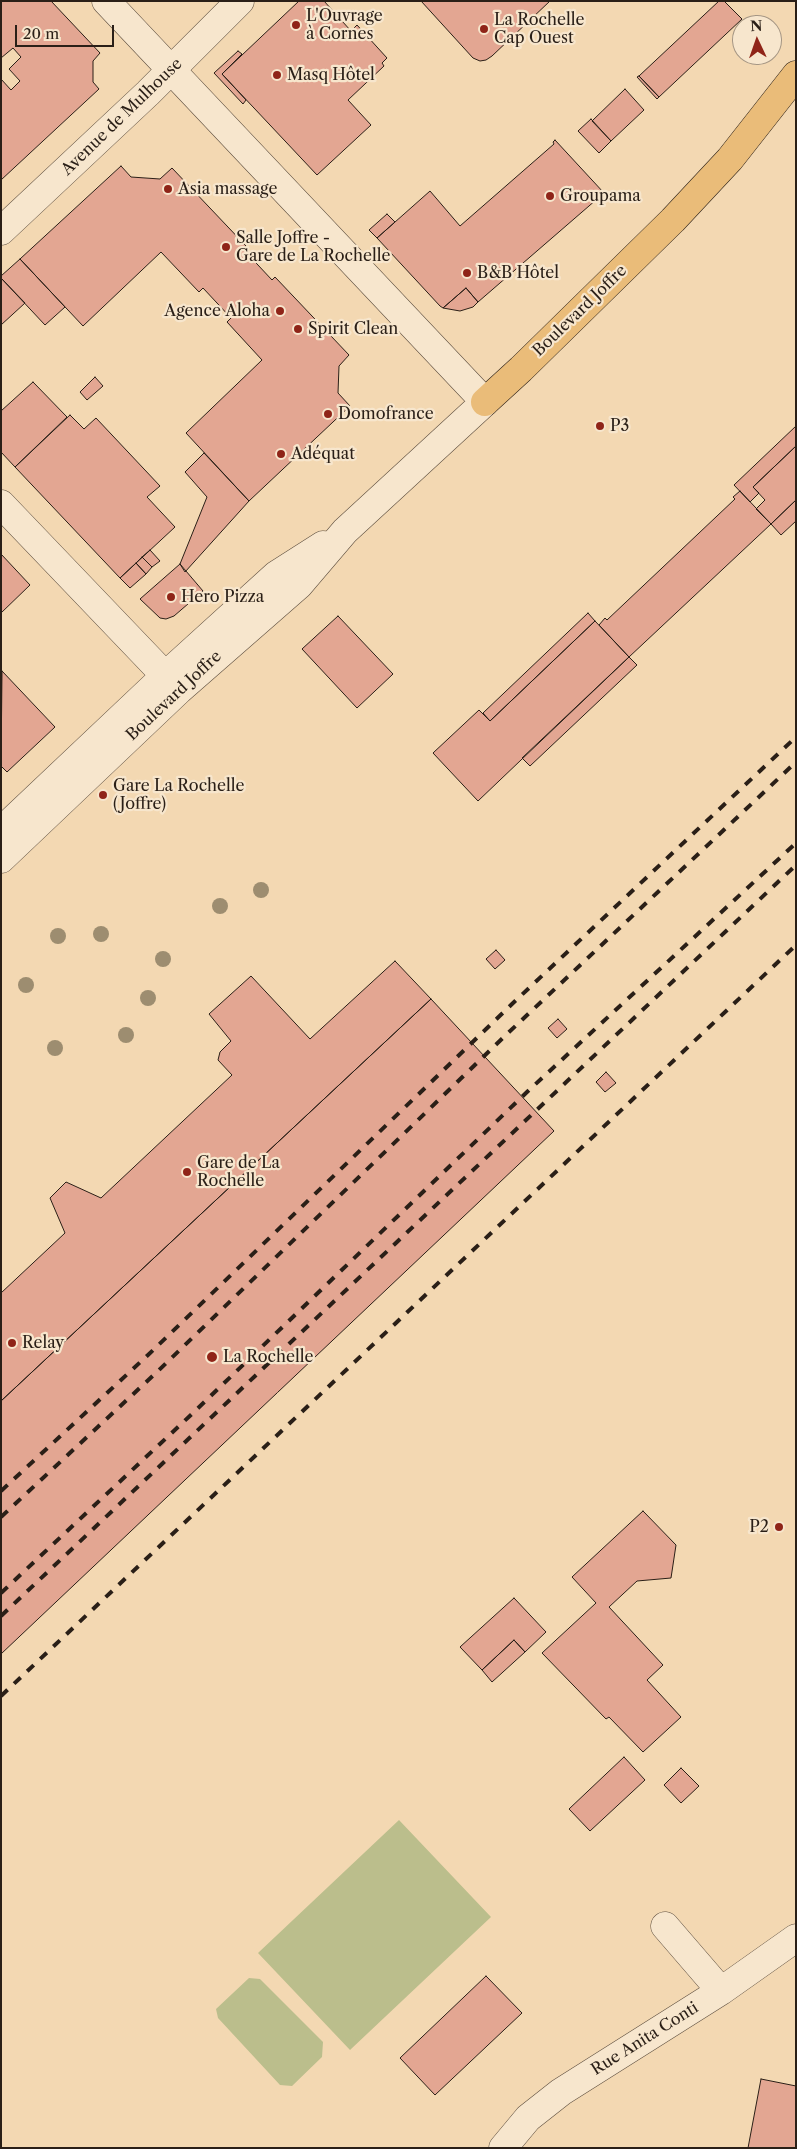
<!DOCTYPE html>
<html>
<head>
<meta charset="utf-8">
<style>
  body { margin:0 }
  #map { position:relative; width:797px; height:2149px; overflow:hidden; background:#f3d8b2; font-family:"Libre Caslon Text",serif }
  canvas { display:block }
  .frame { position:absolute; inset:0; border:2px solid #2a1f17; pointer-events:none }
  .north { position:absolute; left:732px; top:15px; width:50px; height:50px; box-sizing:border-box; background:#f7e6cd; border:1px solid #a59684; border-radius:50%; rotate:357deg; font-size:14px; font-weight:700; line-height:20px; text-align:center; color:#2a1f17 }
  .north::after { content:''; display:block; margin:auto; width:18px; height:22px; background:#8f2418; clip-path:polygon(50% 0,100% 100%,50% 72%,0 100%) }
  .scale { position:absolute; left:15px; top:25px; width:99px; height:22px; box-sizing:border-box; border:2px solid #2a1f17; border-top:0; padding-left:6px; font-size:15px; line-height:18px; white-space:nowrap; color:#2a1f17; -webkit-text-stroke:4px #f7e6cd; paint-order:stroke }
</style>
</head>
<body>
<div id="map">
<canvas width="797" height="2149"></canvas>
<div class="frame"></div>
<div class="north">N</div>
<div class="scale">20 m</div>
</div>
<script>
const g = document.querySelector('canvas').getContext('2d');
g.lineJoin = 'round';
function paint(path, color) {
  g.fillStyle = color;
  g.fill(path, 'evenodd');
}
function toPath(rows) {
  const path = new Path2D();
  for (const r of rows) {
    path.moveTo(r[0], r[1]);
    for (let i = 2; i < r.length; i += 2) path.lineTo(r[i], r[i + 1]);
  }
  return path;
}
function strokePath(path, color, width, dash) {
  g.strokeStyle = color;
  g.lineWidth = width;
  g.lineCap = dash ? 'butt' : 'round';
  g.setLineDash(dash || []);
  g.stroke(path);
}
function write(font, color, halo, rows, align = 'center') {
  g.font = font + ' "Libre Caslon Text",serif';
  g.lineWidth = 4.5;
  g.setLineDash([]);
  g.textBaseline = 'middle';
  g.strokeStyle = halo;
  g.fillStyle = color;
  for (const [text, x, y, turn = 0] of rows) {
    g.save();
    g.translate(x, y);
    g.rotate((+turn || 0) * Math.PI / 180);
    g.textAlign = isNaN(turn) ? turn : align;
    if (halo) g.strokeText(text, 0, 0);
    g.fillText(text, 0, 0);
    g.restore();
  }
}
const green = toPath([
  [399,1820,491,1917,350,2050,258,1953],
  [249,1978,260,1979,323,2042,322,2057,292,2086,280,2085,218,2018,216,2009]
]);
const building = toPath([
  [1,1,51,1,100,53,93,61,93,82,99,89,1,180,1,79,11,90,20,81,9,69,21,57,13,48,1,58,1,1],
  [299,1,324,1,351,31,357,25,387,58,382,63,384,66,348,100,371,125,317,175,222,74,299,1],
  [421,1,550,1,492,56,486,60,480,61,473,58,421,1],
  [719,1,724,1,742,19,659,97,639,76,719,1],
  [238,51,242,54,222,74,246,100,243,104,214,73,238,51],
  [639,76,659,97,657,99,637,77,639,76],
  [625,89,644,110,611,141,592,121,625,89],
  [591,119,611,141,599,153,578,131,591,119],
  [555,140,604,193,478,302,466,288,443,308,440,306,377,238,430,191,460,226,554,144,553,142,555,140],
  [121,166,131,177,160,179,172,168,246,246,243,249,272,280,275,277,349,355,339,366,338,393,350,406,249,501,186,433,262,360,227,322,231,318,203,288,199,292,161,252,83,326,20,259,121,166],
  [387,214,395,222,377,238,369,230,387,214],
  [20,259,65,307,45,325,1,278,1,276,20,259],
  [1,278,25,303,1,325,1,278],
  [466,288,478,302,473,307,460,311,443,308,466,288],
  [95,377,103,386,87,400,80,392,95,377],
  [33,382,67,417,15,467,1,452,1,411,33,382],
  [70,415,84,429,96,418,160,486,147,497,175,527,120,578,15,467,70,415],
  [796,426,796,446,753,487,759,493,750,502,734,485,796,426],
  [796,446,796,500,771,524,756,509,765,500,753,487,796,446],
  [204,453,249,501,185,572,180,564,207,497,185,472,204,453],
  [740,491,771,524,629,657,599,625,605,618,607,620,735,499,733,497,740,491],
  [796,500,796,521,781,535,771,524,796,500],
  [150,550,160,561,152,567,142,557,150,550],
  [1,554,30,585,1,613,1,554],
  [142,557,152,567,146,574,136,563,142,557],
  [136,563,146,574,130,588,120,578,136,563],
  [180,564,203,591,174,616,166,619,160,618,140,599,180,564],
  [588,613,595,621,490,721,483,713,588,613],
  [338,616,393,674,357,708,302,649,338,616],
  [595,621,629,657,478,801,433,753,479,710,490,721,595,621],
  [629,657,637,665,530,766,522,758,629,657],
  [2,671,55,727,7,772,1,766,2,671],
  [496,950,505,960,495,969,486,959,496,950],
  [395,961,431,999,1,1401,1,1293,65,1233,50,1198,66,1182,101,1198,232,1075,218,1060,220,1052,231,1041,209,1014,251,976,310,1039,395,961],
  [431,999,554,1131,1,1654,1,1401,431,999],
  [558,1019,567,1029,557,1038,548,1028,558,1019],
  [606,1072,616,1083,605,1092,596,1082,606,1072],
  [643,1511,676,1545,671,1578,637,1581,609,1607,663,1665,647,1680,681,1717,643,1752,609,1717,606,1719,542,1653,596,1603,572,1577,643,1511],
  [514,1598,546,1632,525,1652,514,1640,482,1670,460,1647,514,1598],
  [514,1640,525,1652,492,1682,482,1670,514,1640],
  [624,1757,645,1780,590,1831,569,1809,624,1757],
  [681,1768,699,1786,681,1803,664,1785,681,1768],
  [486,1976,522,2013,435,2095,400,2058,486,1976],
  [761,2079,796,2086,796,2148,748,2148,761,2079]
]);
const minor = toPath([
  [1,231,148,93,240,1],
  [1,504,178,689],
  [1,831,166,675,276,575,323,545],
  [1,859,179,690,299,585,345,531,485,402,106,1],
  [665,1926,721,1991],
  [503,2148,528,2118,561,2092,721,1991,796,1938]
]);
const major = toPath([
  [485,402,521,369,673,220,730,159,796,75]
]);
const rail = toPath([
  [1,1491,148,1355,512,1004,796,737],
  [1,1517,158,1371,507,1034,796,762],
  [1,1593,194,1412,527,1092,796,843],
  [1,1616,796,865],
  [1,1696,796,945]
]);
const trees = [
  [261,890],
  [220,906],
  [101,934],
  [58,936],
  [163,959],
  [26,985],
  [148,998],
  [126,1035],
  [55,1048]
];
const markers = [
  [296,25,5,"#8f2418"],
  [484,29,5,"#8f2418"],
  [277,75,5,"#8f2418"],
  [168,189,5,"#8f2418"],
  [550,196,5,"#8f2418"],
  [226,247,5,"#8f2418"],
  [467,273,5,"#8f2418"],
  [280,311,5,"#8f2418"],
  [298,329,5,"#8f2418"],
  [328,414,5,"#8f2418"],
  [600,426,5,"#8f2418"],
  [281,454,5,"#8f2418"],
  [171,597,5,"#8f2418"],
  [103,795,5,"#8f2418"],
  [187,1172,5,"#8f2418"],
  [12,1343,5,"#8f2418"],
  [212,1357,6,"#8f2418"],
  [779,1527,5,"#8f2418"]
];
const poiNames = [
  ["L'Ouvrage",306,16],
  ["à Cornes",306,34],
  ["La Rochelle",494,20],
  ["Cap Ouest",494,38],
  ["Masq Hôtel",287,75],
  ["Asia massage",178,189],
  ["Groupama",560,196],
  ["Salle Joffre -",236,238],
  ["Gare de La Rochelle",236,256],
  ["B&B Hôtel",477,273],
  ["Agence Aloha",270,311,"right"],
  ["Spirit Clean",308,329],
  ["Domofrance",338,414],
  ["P3",610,426],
  ["Adéquat",291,454],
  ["Hero Pizza",181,597],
  ["Gare La Rochelle",113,786],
  ["(Joffre)",113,804],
  ["Gare de La",197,1163],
  ["Rochelle",197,1181],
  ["Relay",22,1343],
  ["La Rochelle",223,1357],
  ["P2",769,1527,"right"]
];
const streetNames = [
  ["Avenue de Mulhouse",122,117,-44],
  ["Boulevard Joffre",580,311,-44],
  ["Boulevard Joffre",174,696,-43],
  ["Rue Anita Conti",645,2039,-32]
];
paint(green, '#bbbe8c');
paint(building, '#e3a692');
strokePath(building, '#2a1f17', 1);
strokePath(minor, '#5c4d3e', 29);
strokePath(major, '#2a1f17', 29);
strokePath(minor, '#f7e6cd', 28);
strokePath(major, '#eabc79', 28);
strokePath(rail, '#2a1f17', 4, [9, 9]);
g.fillStyle = '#9d8d70';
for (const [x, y] of trees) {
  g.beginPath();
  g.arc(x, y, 8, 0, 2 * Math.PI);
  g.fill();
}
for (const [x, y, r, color] of markers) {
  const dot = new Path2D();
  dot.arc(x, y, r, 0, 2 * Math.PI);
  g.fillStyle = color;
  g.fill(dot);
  strokePath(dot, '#f7e6cd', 2);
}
write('16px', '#2a1f17', '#f7e6cd', poiNames, 'left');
write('16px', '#2a1f17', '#f7e6cd', streetNames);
</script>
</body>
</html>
